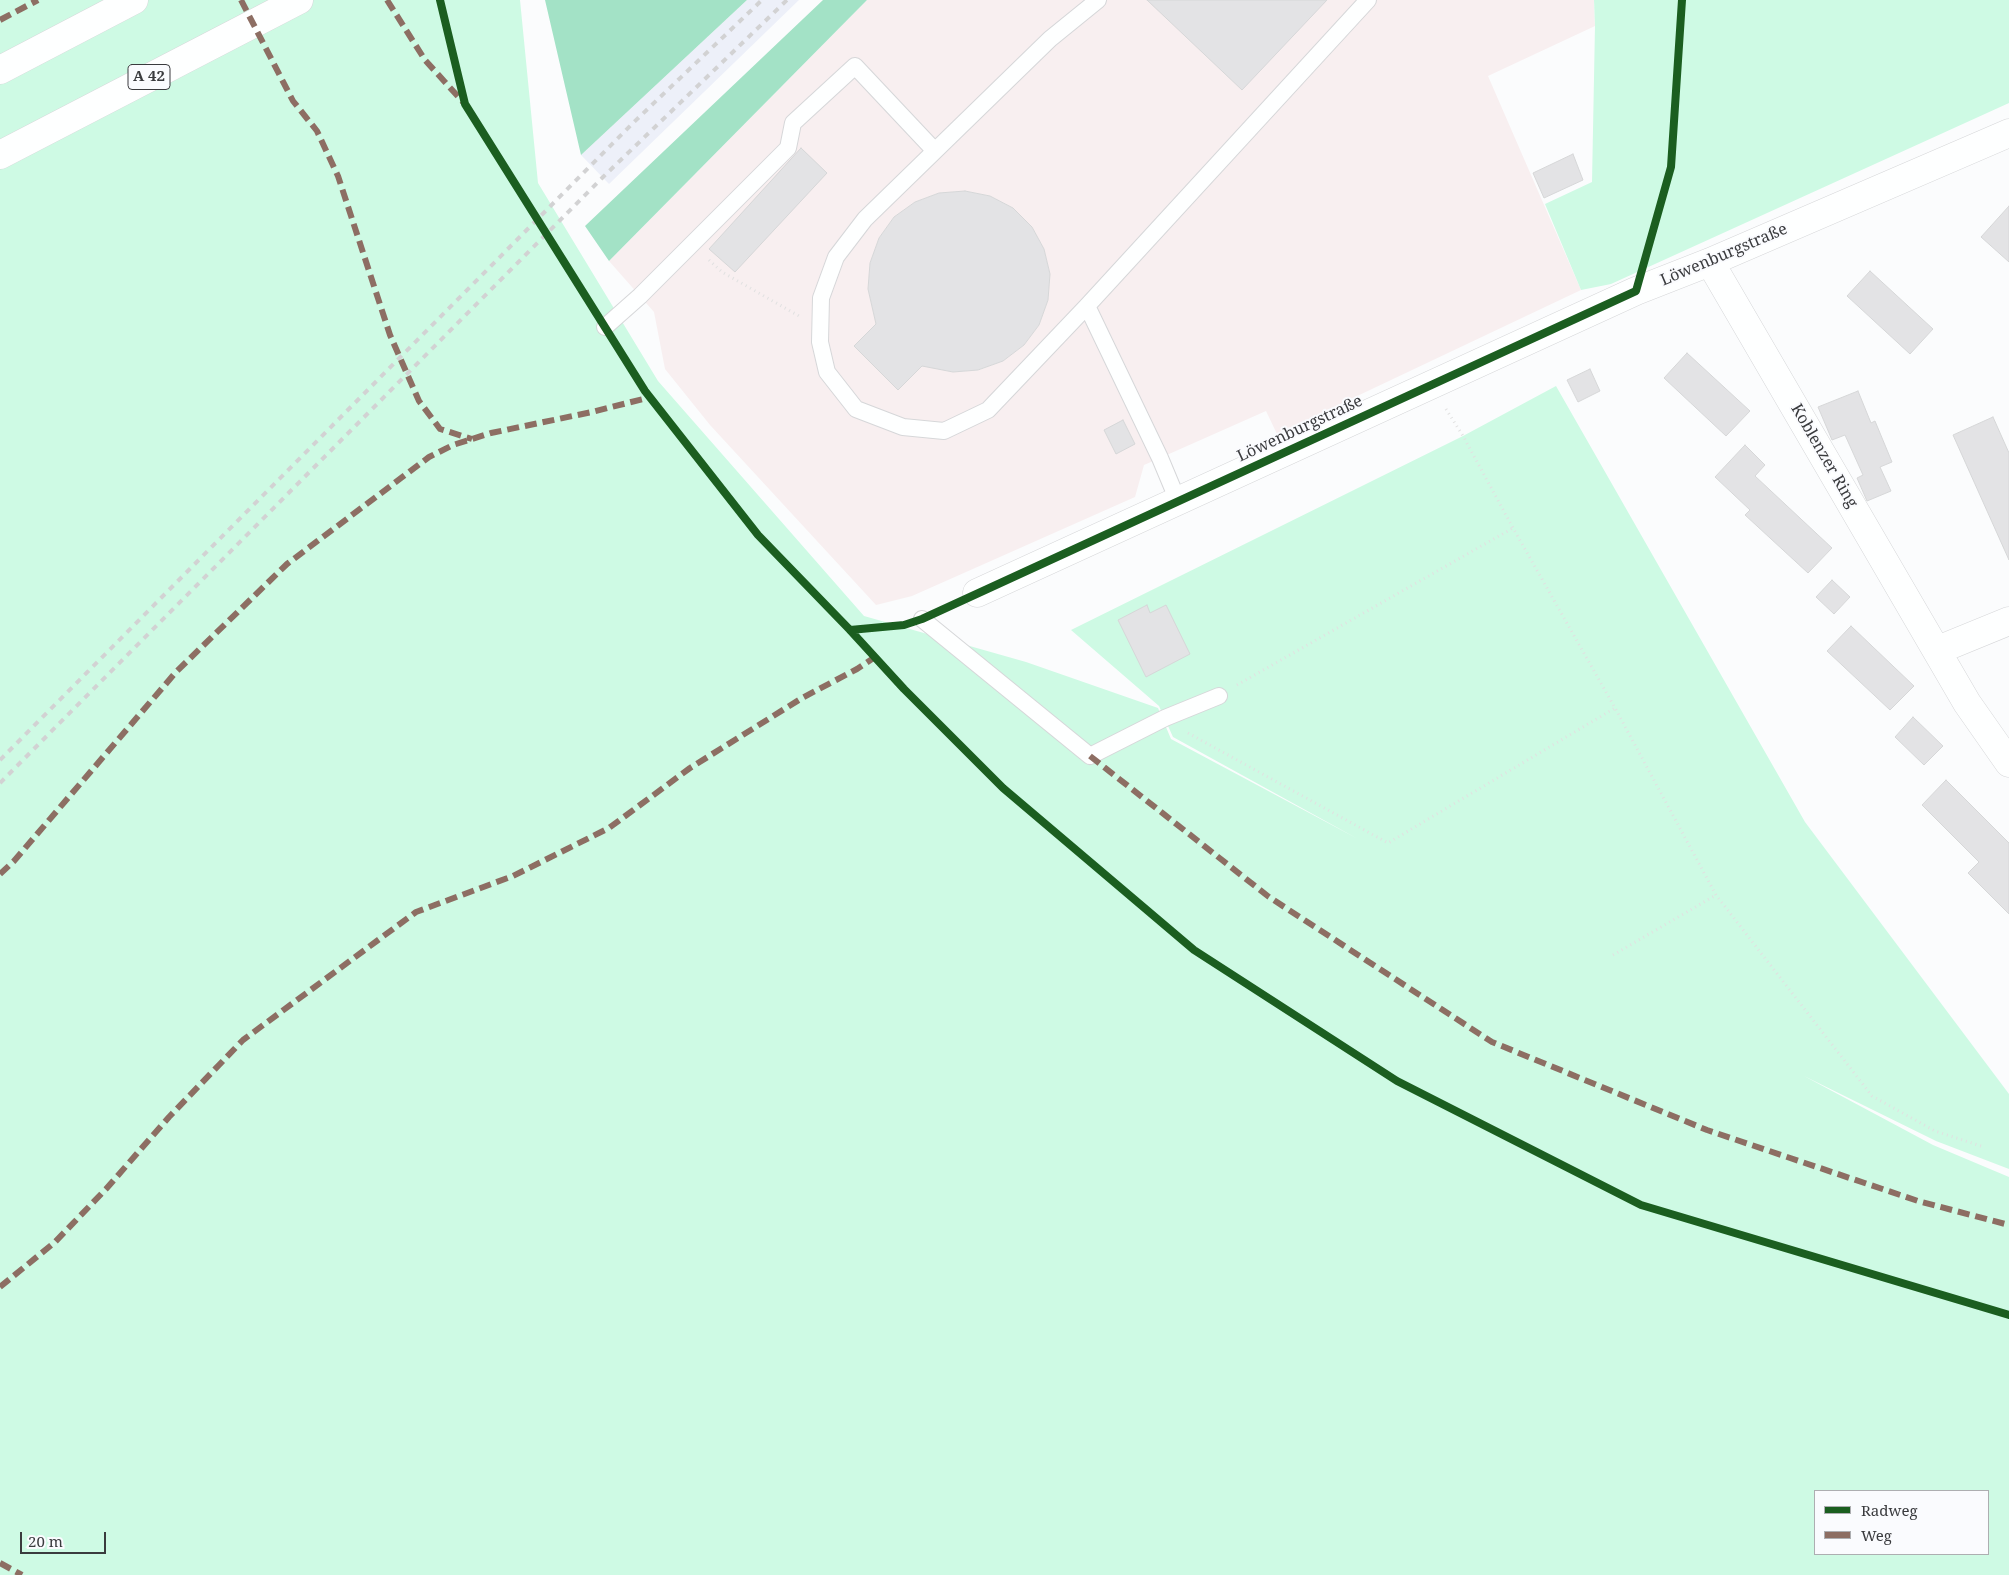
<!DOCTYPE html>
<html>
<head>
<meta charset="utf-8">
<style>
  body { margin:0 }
  #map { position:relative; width:2009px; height:1575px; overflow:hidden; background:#fbfcfd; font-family:"Noto Serif",serif }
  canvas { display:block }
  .legend { position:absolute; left:1814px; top:1490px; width:175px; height:65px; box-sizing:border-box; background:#fafbfe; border:1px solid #adaeb1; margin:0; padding:6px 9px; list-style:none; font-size:15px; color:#3a3b3e }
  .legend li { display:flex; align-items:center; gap:10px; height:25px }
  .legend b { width:25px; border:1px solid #adaeb1 }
  .scale { position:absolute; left:20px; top:1532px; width:86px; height:22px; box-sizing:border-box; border:2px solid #3a3b3e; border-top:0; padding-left:6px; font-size:15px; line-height:18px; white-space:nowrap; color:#3a3b3e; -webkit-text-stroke:4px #fafbfe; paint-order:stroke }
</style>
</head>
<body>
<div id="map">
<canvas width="2009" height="1575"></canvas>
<ul class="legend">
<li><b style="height:6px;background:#1b5e20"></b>Radweg</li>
<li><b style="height:6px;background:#8d6e63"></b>Weg</li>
</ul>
<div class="scale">20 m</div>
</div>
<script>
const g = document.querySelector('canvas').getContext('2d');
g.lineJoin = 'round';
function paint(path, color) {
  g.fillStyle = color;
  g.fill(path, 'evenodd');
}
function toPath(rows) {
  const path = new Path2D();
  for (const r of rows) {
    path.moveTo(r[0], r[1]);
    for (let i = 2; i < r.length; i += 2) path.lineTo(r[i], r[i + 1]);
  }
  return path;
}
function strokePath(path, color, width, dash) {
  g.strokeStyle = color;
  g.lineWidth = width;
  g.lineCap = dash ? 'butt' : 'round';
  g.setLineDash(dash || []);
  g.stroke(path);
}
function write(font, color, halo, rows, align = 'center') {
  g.font = font + ' "Noto Serif",serif';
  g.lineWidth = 4;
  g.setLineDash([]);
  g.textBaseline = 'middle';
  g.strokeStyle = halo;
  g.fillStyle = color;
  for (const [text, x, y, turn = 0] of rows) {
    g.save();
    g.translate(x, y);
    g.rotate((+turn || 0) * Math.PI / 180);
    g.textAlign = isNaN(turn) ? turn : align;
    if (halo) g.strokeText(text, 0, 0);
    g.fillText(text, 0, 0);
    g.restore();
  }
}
const industrial = toPath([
  [867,0,1594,0,1595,26,1488,76,1581,290,1277,434,1266,411,1160,458,1144,465,1135,497,912,596,876,605,710,425,665,369,654,312,609,261],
  [965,191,990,196,1013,208,1032,227,1044,249,1050,274,1048,300,1039,325,1024,345,1003,361,979,370,953,372,854,346,878,322,874,314,868,289,870,263,879,238,894,217,915,202,939,193]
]);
const built = toPath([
  [747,0,799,0,609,184,581,155]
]);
const green = toPath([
  [0,0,520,0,538,183,658,381,864,616,1026,662,1158,708,1171,739,1358,839,1173,737,1159,706,1071,630,1463,436,1556,386,1805,822,2009,1094,2009,1169,1936,1141,1804,1076,1933,1145,2009,1177,2009,1575,0,1575],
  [1815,1491,1988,1491,1988,1554,1815,1554],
  [1594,0,2009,0,2009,103,1611,284,1581,290,1545,204,1592,182,1595,26]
]);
const forest = toPath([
  [545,0,747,0,581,155],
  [823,0,867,0,609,261,585,226]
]);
const building = toPath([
  [1147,0,1327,0,1242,90,1147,0],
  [801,148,827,173,735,272,709,249,801,148],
  [1573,154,1583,180,1544,198,1533,173,1573,154],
  [965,191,990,196,1013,208,1032,227,1044,249,1050,274,1048,300,1039,325,1024,345,1003,361,978,370,953,372,922,366,898,390,854,346,876,324,868,289,870,263,879,238,894,217,915,202,939,193,965,191],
  [2009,206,2009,262,1981,237,2009,206],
  [1870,271,1933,329,1910,354,1847,296,1870,271],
  [1687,353,1750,411,1726,436,1664,378,1687,353],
  [1590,369,1600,391,1578,402,1567,380,1590,369],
  [1858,391,1871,423,1875,421,1892,462,1880,467,1891,491,1867,501,1857,478,1863,475,1845,435,1832,440,1818,407,1858,391],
  [1993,417,2009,453,2009,560,1953,435,1993,417],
  [1123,420,1135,444,1116,454,1104,430,1123,420],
  [1745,445,1765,465,1755,476,1832,548,1808,573,1745,515,1750,510,1715,477,1745,445],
  [1832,580,1850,597,1834,614,1816,597,1832,580],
  [1147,605,1150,613,1166,605,1190,654,1146,677,1118,620,1147,605],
  [1851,626,1914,686,1890,710,1827,651,1851,626],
  [1913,717,1943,746,1924,765,1895,737,1913,717],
  [1946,780,2009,843,2009,914,1968,873,1979,862,1922,805,1946,780]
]);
const path = toPath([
  [709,260,722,272,799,316],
  [1446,409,1463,436,1513,528,1615,708,1716,895,1872,1096,1935,1131,1984,1147],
  [1237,685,1513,528],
  [1188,733,1388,843,1615,708],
  [1613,955,1716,895]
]);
const lane = toPath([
  [1098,0,1050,39,865,219,836,257,821,298,820,342,827,372,856,409,903,427,944,431,988,410,1087,306,1368,0],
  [1087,306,1160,458,1178,501],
  [605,327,640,296,788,148,793,123,855,66,935,151],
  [922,619,1090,756,1165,718,1219,696]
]);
const street = toPath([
  [1710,262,1967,703,2009,763],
  [977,593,1636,291,1710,262,2009,133],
  [1938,650,2009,621]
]);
const highway = toPath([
  [0,70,134,0],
  [0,155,299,0]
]);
const rail = toPath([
  [0,760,634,122,762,0],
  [0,783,602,178,787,0]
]);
const quiet = toPath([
  [241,0,293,101,317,131,338,176,390,335,419,401,440,429,472,439],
  [387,0,425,60,463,102],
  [0,20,38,0],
  [1090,756,1269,897,1492,1042,1707,1130,1918,1201,2009,1225],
  [0,874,14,861,176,672,287,564,429,457,453,445,491,433,592,412,651,397],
  [0,1287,55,1242,106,1189,169,1117,243,1040,416,912,513,876,609,828,690,768,802,698,857,669,875,657],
  [0,1563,22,1575]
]);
const cycleway = toPath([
  [440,0,465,104,645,391,758,535,850,630,904,689,1003,788,1194,950,1397,1081,1641,1205,2009,1315],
  [850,630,904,625,922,619,1636,291,1671,167,1682,0]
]);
const shields = [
  [149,77,42]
];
const shieldNames = [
  ["A 42",149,77]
];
const streetNames = [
  ["Löwenburgstraße",1724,255,-23],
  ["Löwenburgstraße",1300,429,-25],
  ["Koblenzer Ring",1824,456,60]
];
paint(industrial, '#f8eff0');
paint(built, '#edf0f9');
paint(green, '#cefae4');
paint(forest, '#a3e2c6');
paint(building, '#e3e3e5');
strokePath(building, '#d6d7d8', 1);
strokePath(lane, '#d6d7d9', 18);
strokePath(street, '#d6d7d9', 29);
strokePath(highway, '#d6d7d9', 29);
strokePath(path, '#e1e1e1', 3, [1, 4]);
strokePath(lane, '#feffff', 16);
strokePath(street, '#feffff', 28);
strokePath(highway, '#feffff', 28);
strokePath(rail, '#d2d2d3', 4, [6, 6]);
strokePath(quiet, '#8d6e63', 6, [12, 6]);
strokePath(cycleway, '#1b5e20', 8);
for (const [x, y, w] of shields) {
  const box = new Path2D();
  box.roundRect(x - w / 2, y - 12.5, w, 25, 4);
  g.fillStyle = '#fafbfe';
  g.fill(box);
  strokePath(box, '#3a3b3e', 1);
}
write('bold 15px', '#3a3b3e', null, shieldNames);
write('16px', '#3a3b3e', '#fafbfe', streetNames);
</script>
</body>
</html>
